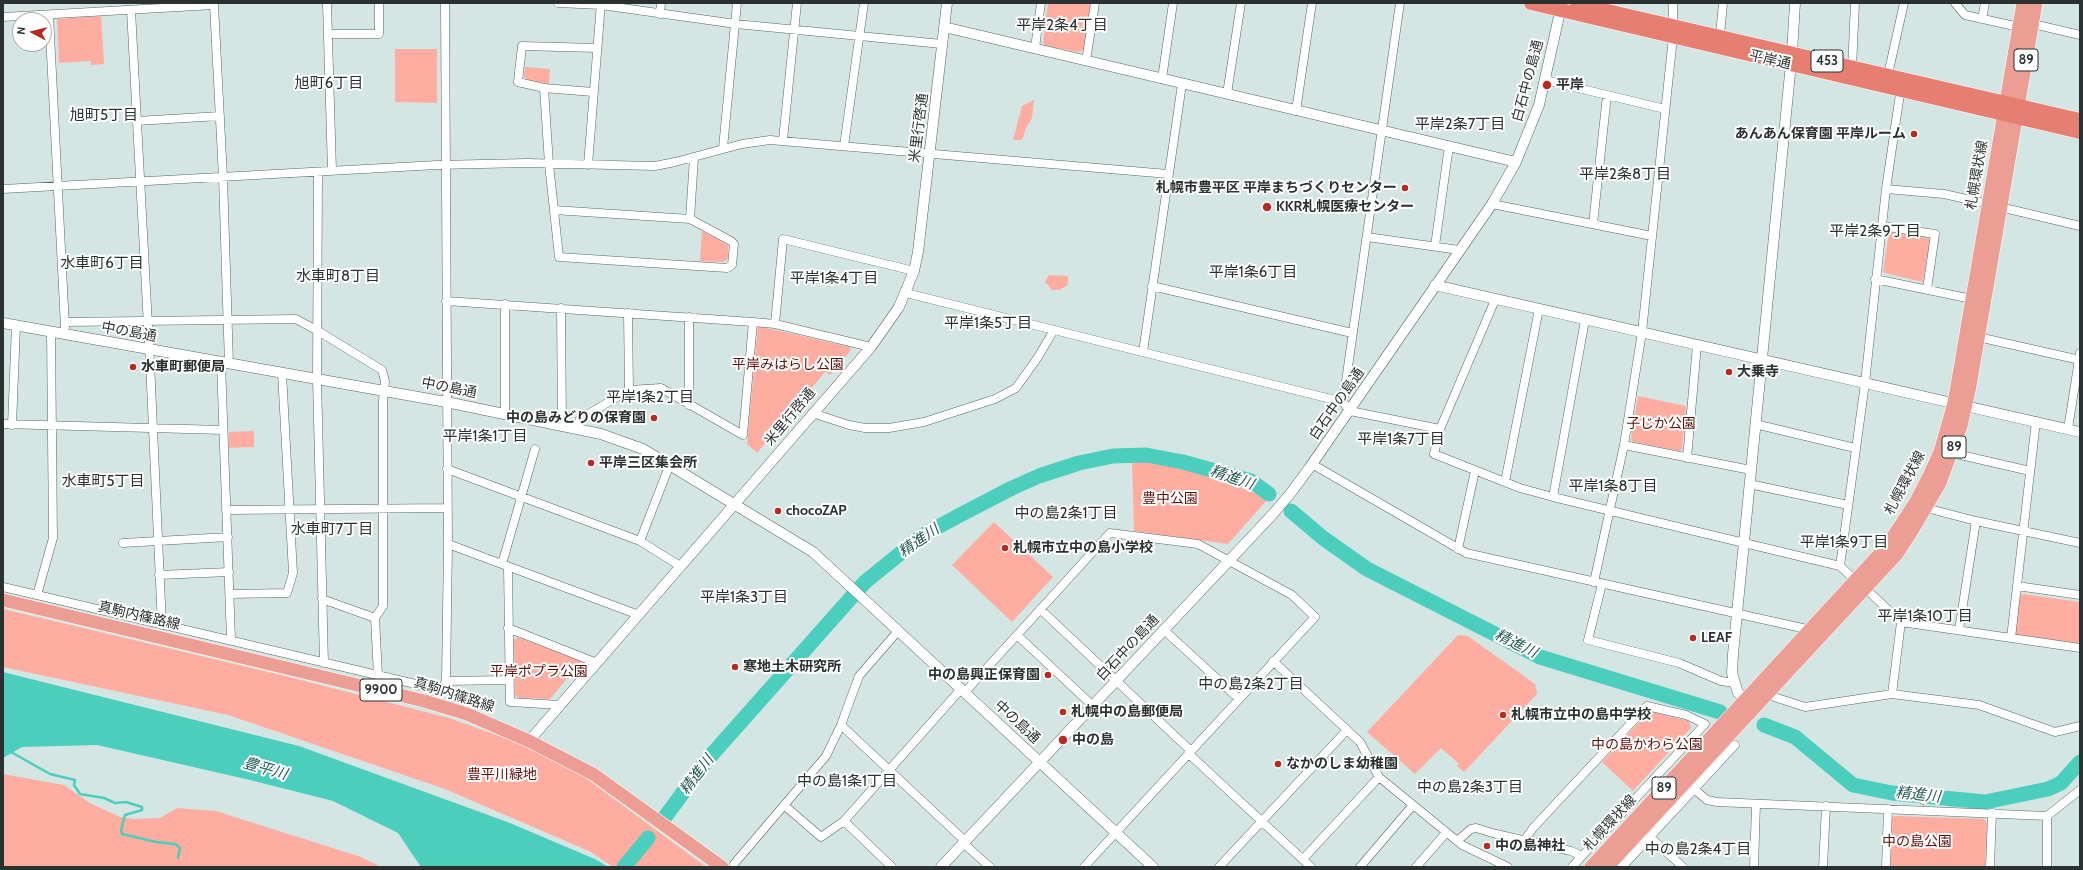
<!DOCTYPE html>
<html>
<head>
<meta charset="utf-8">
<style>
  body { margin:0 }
  #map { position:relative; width:2083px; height:870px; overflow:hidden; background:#d4e6e3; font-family:Cabin,sans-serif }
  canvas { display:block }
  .frame { position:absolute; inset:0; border:4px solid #2a3130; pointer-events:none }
  .north { position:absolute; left:12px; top:12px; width:40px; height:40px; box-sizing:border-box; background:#fff; border:1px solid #aaadac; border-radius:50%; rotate:277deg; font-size:11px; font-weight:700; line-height:16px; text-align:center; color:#2a3130 }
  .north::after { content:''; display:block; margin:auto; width:14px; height:18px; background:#b82a1f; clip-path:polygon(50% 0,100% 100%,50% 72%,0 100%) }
</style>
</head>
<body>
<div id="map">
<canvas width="2083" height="870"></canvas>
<div class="frame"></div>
<div class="north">N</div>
</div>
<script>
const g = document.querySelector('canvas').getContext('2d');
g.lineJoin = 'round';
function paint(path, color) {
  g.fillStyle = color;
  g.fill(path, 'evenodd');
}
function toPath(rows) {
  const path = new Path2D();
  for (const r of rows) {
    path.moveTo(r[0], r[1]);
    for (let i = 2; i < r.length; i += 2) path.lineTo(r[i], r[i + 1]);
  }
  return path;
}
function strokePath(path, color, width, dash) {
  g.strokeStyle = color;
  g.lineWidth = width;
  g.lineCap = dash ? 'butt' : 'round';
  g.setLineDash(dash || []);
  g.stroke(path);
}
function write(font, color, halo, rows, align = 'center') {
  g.font = font + ' Cabin,"Noto Sans JP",sans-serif';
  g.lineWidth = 4;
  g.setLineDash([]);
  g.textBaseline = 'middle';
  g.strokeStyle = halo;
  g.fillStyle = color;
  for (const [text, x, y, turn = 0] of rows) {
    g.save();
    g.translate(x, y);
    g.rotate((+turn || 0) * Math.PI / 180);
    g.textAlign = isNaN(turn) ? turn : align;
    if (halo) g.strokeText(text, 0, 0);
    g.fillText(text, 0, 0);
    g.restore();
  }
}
const green = toPath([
  [1048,3,1091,3,1084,50,1078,52,1046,46,1043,43],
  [101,16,104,64,91,65,91,61,59,63,57,19],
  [395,49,437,49,437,103,395,102],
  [525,67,550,69,549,84,528,80,524,77],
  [1034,100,1032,118,1026,128,1023,138,1022,140,1013,140,1022,106],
  [702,231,728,245,728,259,723,262,700,261],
  [1889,232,1928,238,1930,240,1923,282,1885,273,1883,271],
  [1049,275,1068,276,1068,285,1059,290,1052,290,1045,282],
  [758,326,850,347,851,350,830,375,825,372,757,453,747,444],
  [1638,396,1686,406,1682,449,1680,451,1633,442,1631,439],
  [254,431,254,447,229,448,229,432],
  [1132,461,1174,463,1206,473,1268,499,1228,544,1134,531],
  [994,522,1053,577,1012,622,952,565],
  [2023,594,2080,602,2080,645,2016,635,2015,633,2019,596],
  [3,609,285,676,449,718,510,740,575,770,706,867,613,867,591,852,445,789,228,715,3,667],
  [1458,635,1468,636,1535,684,1537,694,1464,772,1457,766,1459,764,1441,748,1415,774,1367,732],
  [517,637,582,661,550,699,519,698,515,695,514,640],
  [1653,712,1689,721,1691,728,1633,791,1602,762,1647,714],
  [3,774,64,785,90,803,120,817,134,819,160,818,177,808,216,811,361,857,381,867,3,867],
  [1896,816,1984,819,1987,823,1985,867,1890,867,1892,817]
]);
const water = toPath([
  [3,672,299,746,510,823,597,860,608,867,421,867,398,833,333,801,250,780,97,745,22,747,3,758]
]);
const stream = toPath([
  [11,752,50,774,75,780,74,785,80,794,104,798,115,803,126,802,142,807,142,810,125,815,121,830,122,834,156,842,175,844,180,848,178,858]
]);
const river = toPath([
  [1291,511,1323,538,1367,569,1540,657,1720,712],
  [1764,725,1795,737,1853,785,1892,793,1985,802,2048,789,2061,783,2080,762],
  [665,817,707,760,865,582,923,535,960,515,1012,488,1039,476,1079,463,1113,456,1146,455,1183,462,1251,481,1269,494],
  [624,867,648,838]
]);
const minor = toPath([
  [327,3,332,171],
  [558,3,601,5,736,24,942,44],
  [1955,3,1965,15,2019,27],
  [131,10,150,363,162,625],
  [660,14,661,3],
  [49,15,65,327],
  [3,17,214,5,223,177,229,364],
  [1982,19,1985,3],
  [2033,24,2080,35],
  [328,34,379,34,379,3],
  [1720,36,1723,3],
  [1035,48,1041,3],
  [1086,61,1095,3],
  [1852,68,1855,3],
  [1162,79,1173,3],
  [1887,79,1904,3],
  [1545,80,1665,109],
  [544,88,549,164,559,257,727,268,732,265,734,244,731,241,690,219,694,157],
  [593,92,544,88,518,82,522,46,597,48],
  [1227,94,1241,3],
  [1296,111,1312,3],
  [136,121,220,116],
  [783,140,797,3],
  [844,146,864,3],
  [723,148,737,3],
  [588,165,601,3],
  [318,172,317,379,324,663],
  [3,189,437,165,527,163,655,166,675,162,742,144,770,140,1168,174],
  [1886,189,1944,194,1988,204],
  [1492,204,1652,236],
  [2000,207,2080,226],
  [554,210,690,219],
  [1593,224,1607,95],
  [1881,226,1935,234,1927,289],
  [1367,237,1459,250],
  [1435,246,1449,146],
  [1875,279,1972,299],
  [1152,286,1352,333],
  [906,293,1343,402,1350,411,1440,429],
  [1495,300,1440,429,1434,454,1520,488,1553,497,1840,566,1856,581],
  [446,301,753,322,775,324,871,347],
  [561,308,562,425],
  [628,313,629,390],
  [689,317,689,405],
  [66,322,296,319,318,331,382,370,385,381,383,401,383,606,375,618,378,675],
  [775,324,783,239,914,271],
  [1978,337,2080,360],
  [1143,352,1182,84],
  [221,363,231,640],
  [1343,402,1400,3],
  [812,413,849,425,865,428,889,428,924,422,995,399,1016,388,1038,357,1054,330],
  [505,414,505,304],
  [3,424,223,430],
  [1755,424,1855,448],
  [12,425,16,326],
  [576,428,580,419,629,390,661,388,743,435,753,322],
  [2068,429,2080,353],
  [1624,445,1751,470],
  [1952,453,2030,471],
  [1687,458,1697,345],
  [1312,464,1466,553,1811,630],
  [447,469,640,541,680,566],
  [1505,482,1539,309],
  [1749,484,1848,505],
  [1553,497,1585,320],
  [1926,508,1976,521,2080,543],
  [226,510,447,508],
  [640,541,670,464],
  [123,543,228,537],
  [448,544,639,615],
  [1458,549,1475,471],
  [502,564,535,449],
  [1840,566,1865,383,1886,189,1901,87],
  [508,567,510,702,560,705],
  [159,575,229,572],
  [1594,582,1624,445,1642,332,1673,37,1673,3],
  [1602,584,1588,640,1679,663,1721,681,1735,683],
  [2017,586,2080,595],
  [3,587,441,690,446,681,448,544,445,3],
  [1866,589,1901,622,1892,694],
  [230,594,287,593,293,573,282,373],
  [37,595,53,538,51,333],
  [322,599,375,618],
  [1040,609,1191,751],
  [1901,622,2080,648],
  [508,628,597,663],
  [1164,630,1239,699],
  [1959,630,1976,521],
  [1017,635,1093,706],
  [2011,638,2036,421],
  [1273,661,1360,742,1379,777,1462,845,1508,867],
  [446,681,509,680],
  [965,692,1110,533,1198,544,1292,595,1315,617,1084,867],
  [1768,695,1805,707,1892,694,1979,705,2055,732,2080,726],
  [841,725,965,841],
  [1189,754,1311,867],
  [1694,789,1707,800,1717,802,2047,816,2080,790],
  [1923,800,1924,792],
  [785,806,821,837,844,821,961,689],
  [2047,816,2047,867],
  [844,821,892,867],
  [1650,837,1683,867],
  [1457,841,1471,829,1476,828,1496,834,1571,851,1582,856,1572,867],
  [1524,841,1533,828,1647,706,1686,715,1705,724,1582,856],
  [963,843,990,867],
  [1303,859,1379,777],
  [734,864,826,756,841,725,859,676,898,631],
  [1219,867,1347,730],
  [1360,867,1413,805],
  [1416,867,1446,833],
  [1622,867,1735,745],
  [1754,867,1756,804],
  [1823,867,1826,806],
  [1886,867,1888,809],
  [1990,867,1992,813]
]);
const tertiary = toPath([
  [944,27,1516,162],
  [1435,285,2080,432],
  [3,323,446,402,601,434,643,449,813,552,1153,867],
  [1747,699,1738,693,1732,673,1733,654,1792,53,1795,3],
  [529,741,871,347,899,307,914,271,918,252,947,3],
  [941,867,1272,515,1290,494,1310,467,1492,204,1516,162,1539,105,1562,3]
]);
const primary = toPath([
  [3,600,424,701,467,714,529,741,593,774,722,867],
  [1591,867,1886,547,1915,503,1929,476,1940,452,1954,403,2023,3],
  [1607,867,1897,554,1912,531,1940,483,1961,426,1970,386,2036,3]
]);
const trunk = toPath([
  [1531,3,2080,132],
  [1577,4,2080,120]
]);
const markers = [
  [1547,85,5,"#b82a1f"],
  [1914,134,4,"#b82a1f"],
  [1405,188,4,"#b82a1f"],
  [1267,207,5,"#b82a1f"],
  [133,367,4,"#b82a1f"],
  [1729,372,4,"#b82a1f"],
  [654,418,4,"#b82a1f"],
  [591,463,4,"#b82a1f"],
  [778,511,4,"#b82a1f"],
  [1005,548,4,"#b82a1f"],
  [1693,638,4,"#b82a1f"],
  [735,667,4,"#b82a1f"],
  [1048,675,4,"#b82a1f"],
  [1063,712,4,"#b82a1f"],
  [1503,715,4,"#b82a1f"],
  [1063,740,5,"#b82a1f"],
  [1278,764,4,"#b82a1f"],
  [1487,846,4,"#b82a1f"]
];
const shields = [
  [2026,60,24],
  [1827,61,32],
  [1954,447,24],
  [381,690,42],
  [1664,788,24]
];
const shieldNames = [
  ["89",2026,60],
  ["453",1827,61],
  ["89",1954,447],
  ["9900",381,690],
  ["89",1664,788]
];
const streetNames = [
  ["平岸通",1770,60,13],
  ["白石中の島通",1528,81,-75],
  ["米里行啓通",919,128,-83],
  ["札幌環状線",1977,175,-80],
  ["中の島通",129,332,10],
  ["中の島通",449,388,11],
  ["白石中の島通",1337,404,-55],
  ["米里行啓通",790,417,-50],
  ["札幌環状線",1905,483,-62],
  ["真駒内篠路線",139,616,13],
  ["白石中の島通",1128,648,-47],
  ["真駒内篠路線",454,695,18],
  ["中の島通",1017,722,43],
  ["札幌環状線",1610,823,-47]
];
const poiNames = [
  ["平岸",1556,85],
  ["あんあん保育園 平岸ルーム",1906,134,"right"],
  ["札幌市豊平区 平岸まちづくりセンター",1397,188,"right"],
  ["KKR札幌医療センター",1276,207],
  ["水車町郵便局",141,367],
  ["大乗寺",1737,372],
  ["中の島みどりの保育園",646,418,"right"],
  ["平岸三区集会所",599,463],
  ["chocoZAP",786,511],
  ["札幌市立中の島小学校",1013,548],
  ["LEAF",1701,638],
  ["寒地土木研究所",743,667],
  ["中の島興正保育園",1040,675,"right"],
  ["札幌中の島郵便局",1071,712],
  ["札幌市立中の島中学校",1511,715],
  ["中の島",1072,740],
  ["なかのしま幼稚園",1286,764],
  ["中の島神社",1495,846]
];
const parkNames = [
  ["平岸みはらし公園",788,365],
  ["子じか公園",1661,424],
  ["豊中公園",1170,499],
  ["平岸ポプラ公園",539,672],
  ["中の島かわら公園",1647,745],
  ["豊平川緑地",502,775],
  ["中の島公園",1917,842]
];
const neighbourhoodNames = [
  ["平岸2条4丁目",1062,26],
  ["旭町6丁目",329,84],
  ["旭町5丁目",104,116],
  ["平岸2条7丁目",1460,125],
  ["平岸2条8丁目",1625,175],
  ["平岸2条9丁目",1875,232],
  ["水車町6丁目",102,264],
  ["平岸1条6丁目",1253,273],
  ["水車町8丁目",338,277],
  ["平岸1条4丁目",834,279],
  ["平岸1条5丁目",988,324],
  ["平岸1条2丁目",650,398],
  ["平岸1条1丁目",485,437],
  ["平岸1条7丁目",1401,440],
  ["水車町5丁目",103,482],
  ["平岸1条8丁目",1613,487],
  ["中の島2条1丁目",1066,514],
  ["水車町7丁目",332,530],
  ["平岸1条9丁目",1844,543],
  ["平岸1条3丁目",744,598],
  ["平岸1条10丁目",1925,617],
  ["中の島2条2丁目",1251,685],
  ["中の島1条1丁目",847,782],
  ["中の島2条3丁目",1470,788],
  ["中の島2条4丁目",1698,850]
];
const waterNames = [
  ["精進川",1232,478,19],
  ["精進川",919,541,-35],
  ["精進川",1516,644,26],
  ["豊平川",265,769,16],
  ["精進川",697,775,-53],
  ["精進川",1918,795,6]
];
paint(green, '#feada0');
paint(water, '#4ccebf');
strokePath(stream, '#4ccebf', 2.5);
strokePath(river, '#4ccebf', 15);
strokePath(minor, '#566663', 9);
strokePath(tertiary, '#566663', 11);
strokePath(primary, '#fff', 14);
strokePath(trunk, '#fff', 15);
strokePath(minor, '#fff', 8);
strokePath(tertiary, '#fff', 10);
strokePath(primary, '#ec9e95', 13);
strokePath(trunk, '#e67e72', 14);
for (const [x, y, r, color] of markers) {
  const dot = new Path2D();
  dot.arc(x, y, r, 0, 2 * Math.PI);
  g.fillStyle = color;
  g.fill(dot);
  strokePath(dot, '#fff', 1.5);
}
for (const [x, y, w] of shields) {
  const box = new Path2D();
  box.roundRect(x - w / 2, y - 11, w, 22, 3);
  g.fillStyle = '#fff';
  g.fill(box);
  strokePath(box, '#2a3130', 1);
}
write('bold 13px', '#2a3130', null, shieldNames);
write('14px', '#2a3130', '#fff', streetNames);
write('bold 14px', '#2a3130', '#fff', poiNames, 'left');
write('14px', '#610e08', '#fff', parkNames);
write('15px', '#2a3130', '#fff', neighbourhoodNames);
write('italic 15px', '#245a53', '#fff', waterNames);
</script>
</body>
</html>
